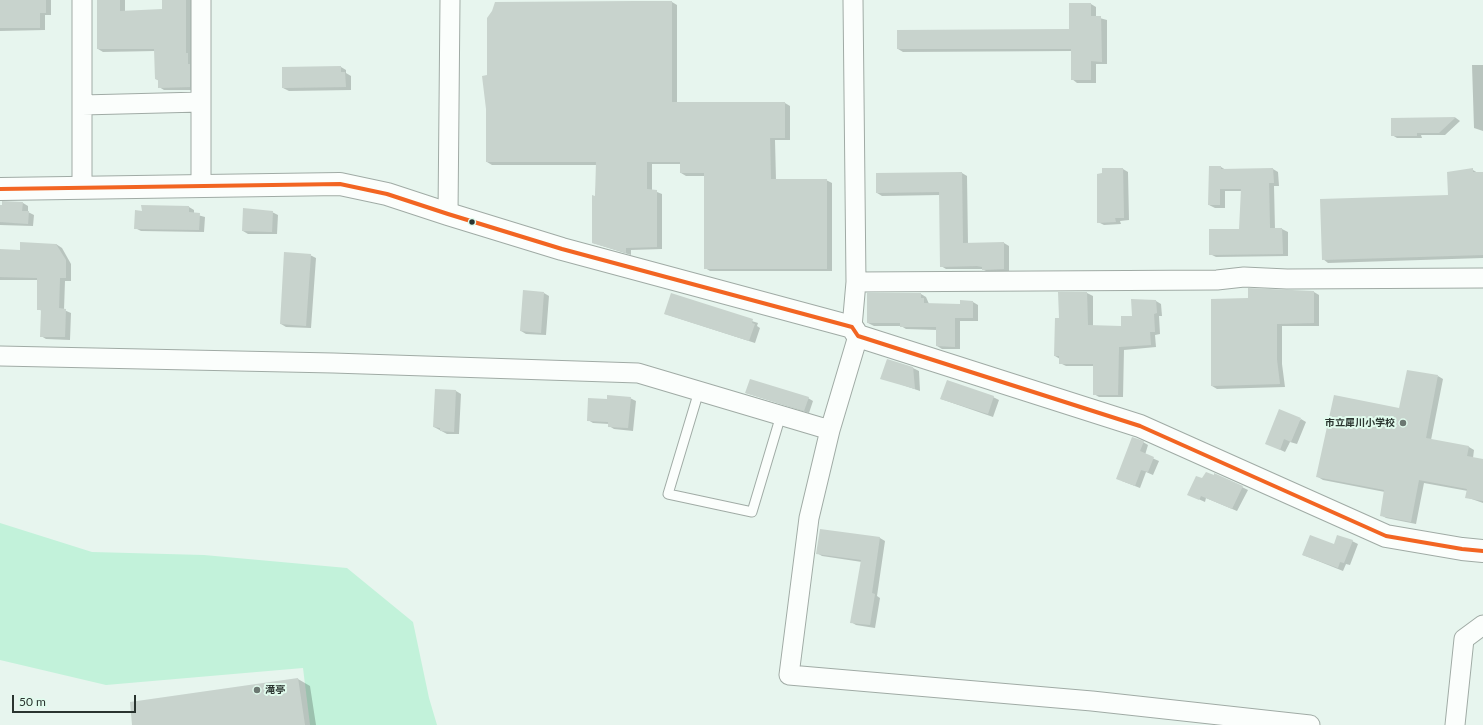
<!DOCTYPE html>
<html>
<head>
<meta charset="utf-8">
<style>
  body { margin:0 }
  #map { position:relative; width:1483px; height:725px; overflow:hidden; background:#e7f5ee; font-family:Lato,sans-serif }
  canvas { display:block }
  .scale { position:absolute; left:12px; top:695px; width:124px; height:18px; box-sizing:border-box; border:2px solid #2a342f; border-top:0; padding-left:5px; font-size:12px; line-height:14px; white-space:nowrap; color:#2a342f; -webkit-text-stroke:3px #e1fbed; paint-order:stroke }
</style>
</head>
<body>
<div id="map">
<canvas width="1483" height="725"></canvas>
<div class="scale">50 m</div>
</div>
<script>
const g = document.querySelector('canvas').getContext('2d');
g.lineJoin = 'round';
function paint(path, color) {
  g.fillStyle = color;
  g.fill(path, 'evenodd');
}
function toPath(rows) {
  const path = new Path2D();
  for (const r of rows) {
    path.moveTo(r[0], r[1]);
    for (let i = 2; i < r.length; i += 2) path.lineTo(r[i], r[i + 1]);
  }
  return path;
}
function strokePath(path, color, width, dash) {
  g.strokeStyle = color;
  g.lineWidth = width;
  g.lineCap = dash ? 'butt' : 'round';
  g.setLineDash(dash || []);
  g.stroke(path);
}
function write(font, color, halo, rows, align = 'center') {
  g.font = font + ' Lato,"Noto Sans JP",sans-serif';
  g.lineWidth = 4;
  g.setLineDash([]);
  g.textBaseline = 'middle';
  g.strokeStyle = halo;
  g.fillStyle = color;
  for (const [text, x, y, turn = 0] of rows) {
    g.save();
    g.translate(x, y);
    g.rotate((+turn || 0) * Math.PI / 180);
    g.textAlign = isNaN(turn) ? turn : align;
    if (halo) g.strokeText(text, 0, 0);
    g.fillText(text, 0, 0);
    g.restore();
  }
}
const green = toPath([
  [0,523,92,552,204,555,347,568,413,622,429,698,437,725,310,725,303,668,106,685,0,660]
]);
const shadow = toPath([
  [0,0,51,0,51,15,45,15,45,30,0,31],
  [98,0,125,0,125,12,163,10,163,0,191,0,191,56,193,57,195,90,164,90,159,87,159,81,156,79,155,51,103,52,98,49],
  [672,2,677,5,677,103,785,103,790,106,790,140,775,140,776,180,826,180,832,183,832,271,710,271,705,268,705,176,686,176,681,173,681,164,652,164,652,190,662,194,662,249,631,250,631,255,593,243,597,165,492,165,487,162],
  [1091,4,1096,7,1096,17,1107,20,1107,64,1096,64,1096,83,1077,83,1072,79,1072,51,903,52,898,49,1070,30],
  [1472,65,1483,65,1483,131,1474,128],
  [341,67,346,70,346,73,351,76,351,90,289,91,283,88],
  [1456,118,1460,121,1445,135,1421,135,1422,138,1397,138,1392,135,1392,119],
  [1221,167,1226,170,1273,169,1278,172,1279,186,1274,186,1275,229,1282,229,1288,232,1288,256,1216,257,1210,254,1240,230,1242,191,1225,191,1225,208,1215,208,1209,205],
  [1123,169,1128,172,1129,220,1120,221,1121,224,1104,225,1098,222],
  [1473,170,1478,173,1483,173,1483,258,1328,263,1323,259,1449,196],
  [962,173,967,176,968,244,1004,243,1009,246,1009,272,988,272,982,269,946,269,941,266,940,195,882,196,877,193],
  [23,203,28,206,28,212,34,215,33,226,0,225,0,206],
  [189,207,194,210,194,214,205,217,204,232,141,231,135,228,143,212],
  [272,212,278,215,277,234,248,234,243,231],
  [56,244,62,248,71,264,71,281,65,281,64,310,71,313,70,340,46,339,41,336,42,311,38,309,38,280,0,280,0,250,21,251],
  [310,255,316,258,311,328,286,327,281,324],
  [1314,292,1319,295,1319,326,1282,326,1282,364,1285,387,1217,389,1212,386,1249,299],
  [544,293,549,296,546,335,526,334,521,331],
  [1059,293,1087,293,1093,296,1093,326,1122,327,1156,301,1161,304,1162,316,1159,316,1160,334,1155,335,1156,347,1124,350,1123,397,1099,397,1094,394,1094,366,1066,366,1060,363,1060,359,1055,356,1060,319],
  [921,294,926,297,929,304,961,305,961,301,973,302,978,305,978,321,960,321,960,349,942,349,937,346,937,330,906,329,901,326,874,326,868,323],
  [671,295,758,323,757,326,760,328,755,343,665,314],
  [913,368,919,371,920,391,882,378],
  [1438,376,1443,379,1431,440,1469,447,1474,450,1473,458,1483,460,1483,503,1466,497,1468,491,1424,483,1416,524,1386,518,1381,515,1385,492,1323,480,1318,477,1400,410],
  [436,390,456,391,461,394,459,434,447,434,434,427],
  [746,393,808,398,813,401,809,413],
  [993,397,999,400,993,417,941,399],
  [630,398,636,401,633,431,614,429,609,426,609,424,593,423,588,420,607,400],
  [1301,419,1306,422,1297,444,1290,442,1285,452,1272,446],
  [1143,442,1148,445,1145,455,1159,461,1153,475,1146,472,1140,488,1122,481],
  [1242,487,1248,490,1237,511,1206,498,1205,502,1194,497],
  [821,530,880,538,885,541,877,596,880,598,875,628,856,625,851,622,862,562,822,556,817,553],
  [1352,541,1358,544,1350,565,1346,564,1343,571,1303,555],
  [298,679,310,686,316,725,133,725]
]);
const building = toPath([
  [0,0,46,0,46,13,40,13,40,28,0,28],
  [97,0,120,0,120,11,162,9,162,0,186,0,186,53,188,53,188,64,190,64,190,87,158,88,158,80,155,79,154,49,97,49],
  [634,1,672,1,672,102,785,102,785,138,770,138,771,179,827,179,827,269,704,269,704,173,680,173,680,162,647,162,647,189,657,190,657,247,626,248,626,253,592,243,592,195,595,196,596,162,486,162,486,109,482,76,487,75,487,18,492,11,495,2],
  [1069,3,1091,3,1091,16,1101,16,1102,62,1091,61,1091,80,1071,80,1071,49,897,49,897,30,1069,29],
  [341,66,341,72,345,72,346,87,282,88,282,67],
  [1456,117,1439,133,1417,133,1417,136,1391,136,1391,118],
  [1209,166,1221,166,1221,169,1273,168,1274,183,1269,183,1270,228,1282,228,1283,254,1209,255,1209,229,1239,229,1241,189,1220,189,1220,205,1208,205],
  [1102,168,1123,168,1124,218,1115,218,1116,222,1097,223,1097,174,1102,173],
  [1473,168,1473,172,1483,172,1483,255,1322,260,1320,199,1448,195,1447,172],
  [962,172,963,243,1004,242,1004,269,982,270,982,267,977,266,940,267,939,192,876,193,876,173],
  [2,201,23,202,22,211,29,211,28,224,0,222,0,205,2,205],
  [141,205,189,206,189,212,200,213,199,230,134,229,135,210,142,211],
  [243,208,273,211,272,232,242,231],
  [20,242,56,244,66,260,66,278,60,278,59,308,66,309,65,337,40,337,41,310,37,310,37,278,0,277,0,249,20,250],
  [284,252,311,254,306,326,280,324],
  [1248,288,1314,291,1314,323,1277,324,1277,360,1280,384,1211,386,1211,299,1248,298],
  [523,290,544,292,541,333,520,331],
  [1058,292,1087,292,1088,325,1121,326,1121,316,1132,316,1131,299,1156,300,1157,313,1154,314,1155,332,1150,332,1151,345,1119,347,1118,395,1093,395,1093,364,1059,364,1059,356,1054,356,1055,318,1059,318],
  [671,293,753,319,752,323,755,324,749,341,664,314],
  [867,293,921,293,921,298,924,298,924,303,960,304,960,300,973,301,973,318,955,318,955,347,936,346,936,327,900,327,900,323,867,323],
  [887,359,913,367,915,389,880,379],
  [1407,370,1438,375,1426,438,1469,446,1467,456,1483,459,1483,501,1465,498,1467,489,1419,480,1411,522,1380,516,1384,490,1316,477,1334,395,1399,408],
  [750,379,809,397,804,411,745,393],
  [947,380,994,396,988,414,940,399],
  [435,389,456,390,454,432,440,431,440,428,433,427],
  [607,395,631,397,628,428,608,427,608,422,587,421,588,398,607,399],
  [1279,409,1301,418,1291,442,1284,439,1280,450,1265,444],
  [1132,437,1144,441,1140,451,1154,457,1148,472,1141,470,1135,486,1116,479],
  [1206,472,1214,475,1214,473,1243,486,1232,509,1201,496,1199,500,1187,495,1196,476,1202,478],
  [820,529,880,537,872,593,875,594,870,625,850,623,861,560,816,554],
  [1310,535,1334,544,1337,535,1353,540,1344,563,1340,562,1338,568,1302,555],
  [298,678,305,725,132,725,130,702]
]);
const lane = toPath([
  [699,391,668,494,752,512,781,415]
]);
const street = toPath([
  [82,0,82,188],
  [201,0,201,186],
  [82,105,201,102],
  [448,214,450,0],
  [856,282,1217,280,1244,277,1287,279,1483,278],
  [852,327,856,282,853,0],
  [858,336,830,430,809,518,789,675,1092,701,1310,725],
  [0,356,333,363,638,373,830,430],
  [1455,725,1464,639,1483,625]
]);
const secondary = toPath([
  [0,189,340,184,387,194,448,214,562,249,852,327,858,336,1140,426,1386,536,1462,549,1483,551]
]);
const bus1 = toPath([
  [0,189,340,184,387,194,448,214,562,249,852,327,858,336,1140,426,1386,536,1462,549,1483,551]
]);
const markers = [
  [472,222,3.5,"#2a342f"],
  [1403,423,4,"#6c7872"],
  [257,690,4,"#6c7872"]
];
const poiNames = [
  ["市立犀川小学校",1395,423],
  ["滝亭",265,690,"left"]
];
paint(green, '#c2f2da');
paint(shadow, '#0003');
paint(building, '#c8d3cd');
strokePath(lane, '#a0aba5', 11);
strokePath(street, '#a0aba5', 21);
strokePath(secondary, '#a0aba5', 24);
strokePath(lane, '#fbfefc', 9);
strokePath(street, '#fbfefc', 19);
strokePath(secondary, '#fbfefc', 22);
strokePath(bus1, '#f26522', 4);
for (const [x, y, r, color] of markers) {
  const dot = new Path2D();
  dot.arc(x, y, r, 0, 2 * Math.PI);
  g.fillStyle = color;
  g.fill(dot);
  strokePath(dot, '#e1fbed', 1.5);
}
write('bold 10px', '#2a342f', '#e1fbed', poiNames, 'right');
</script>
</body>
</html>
